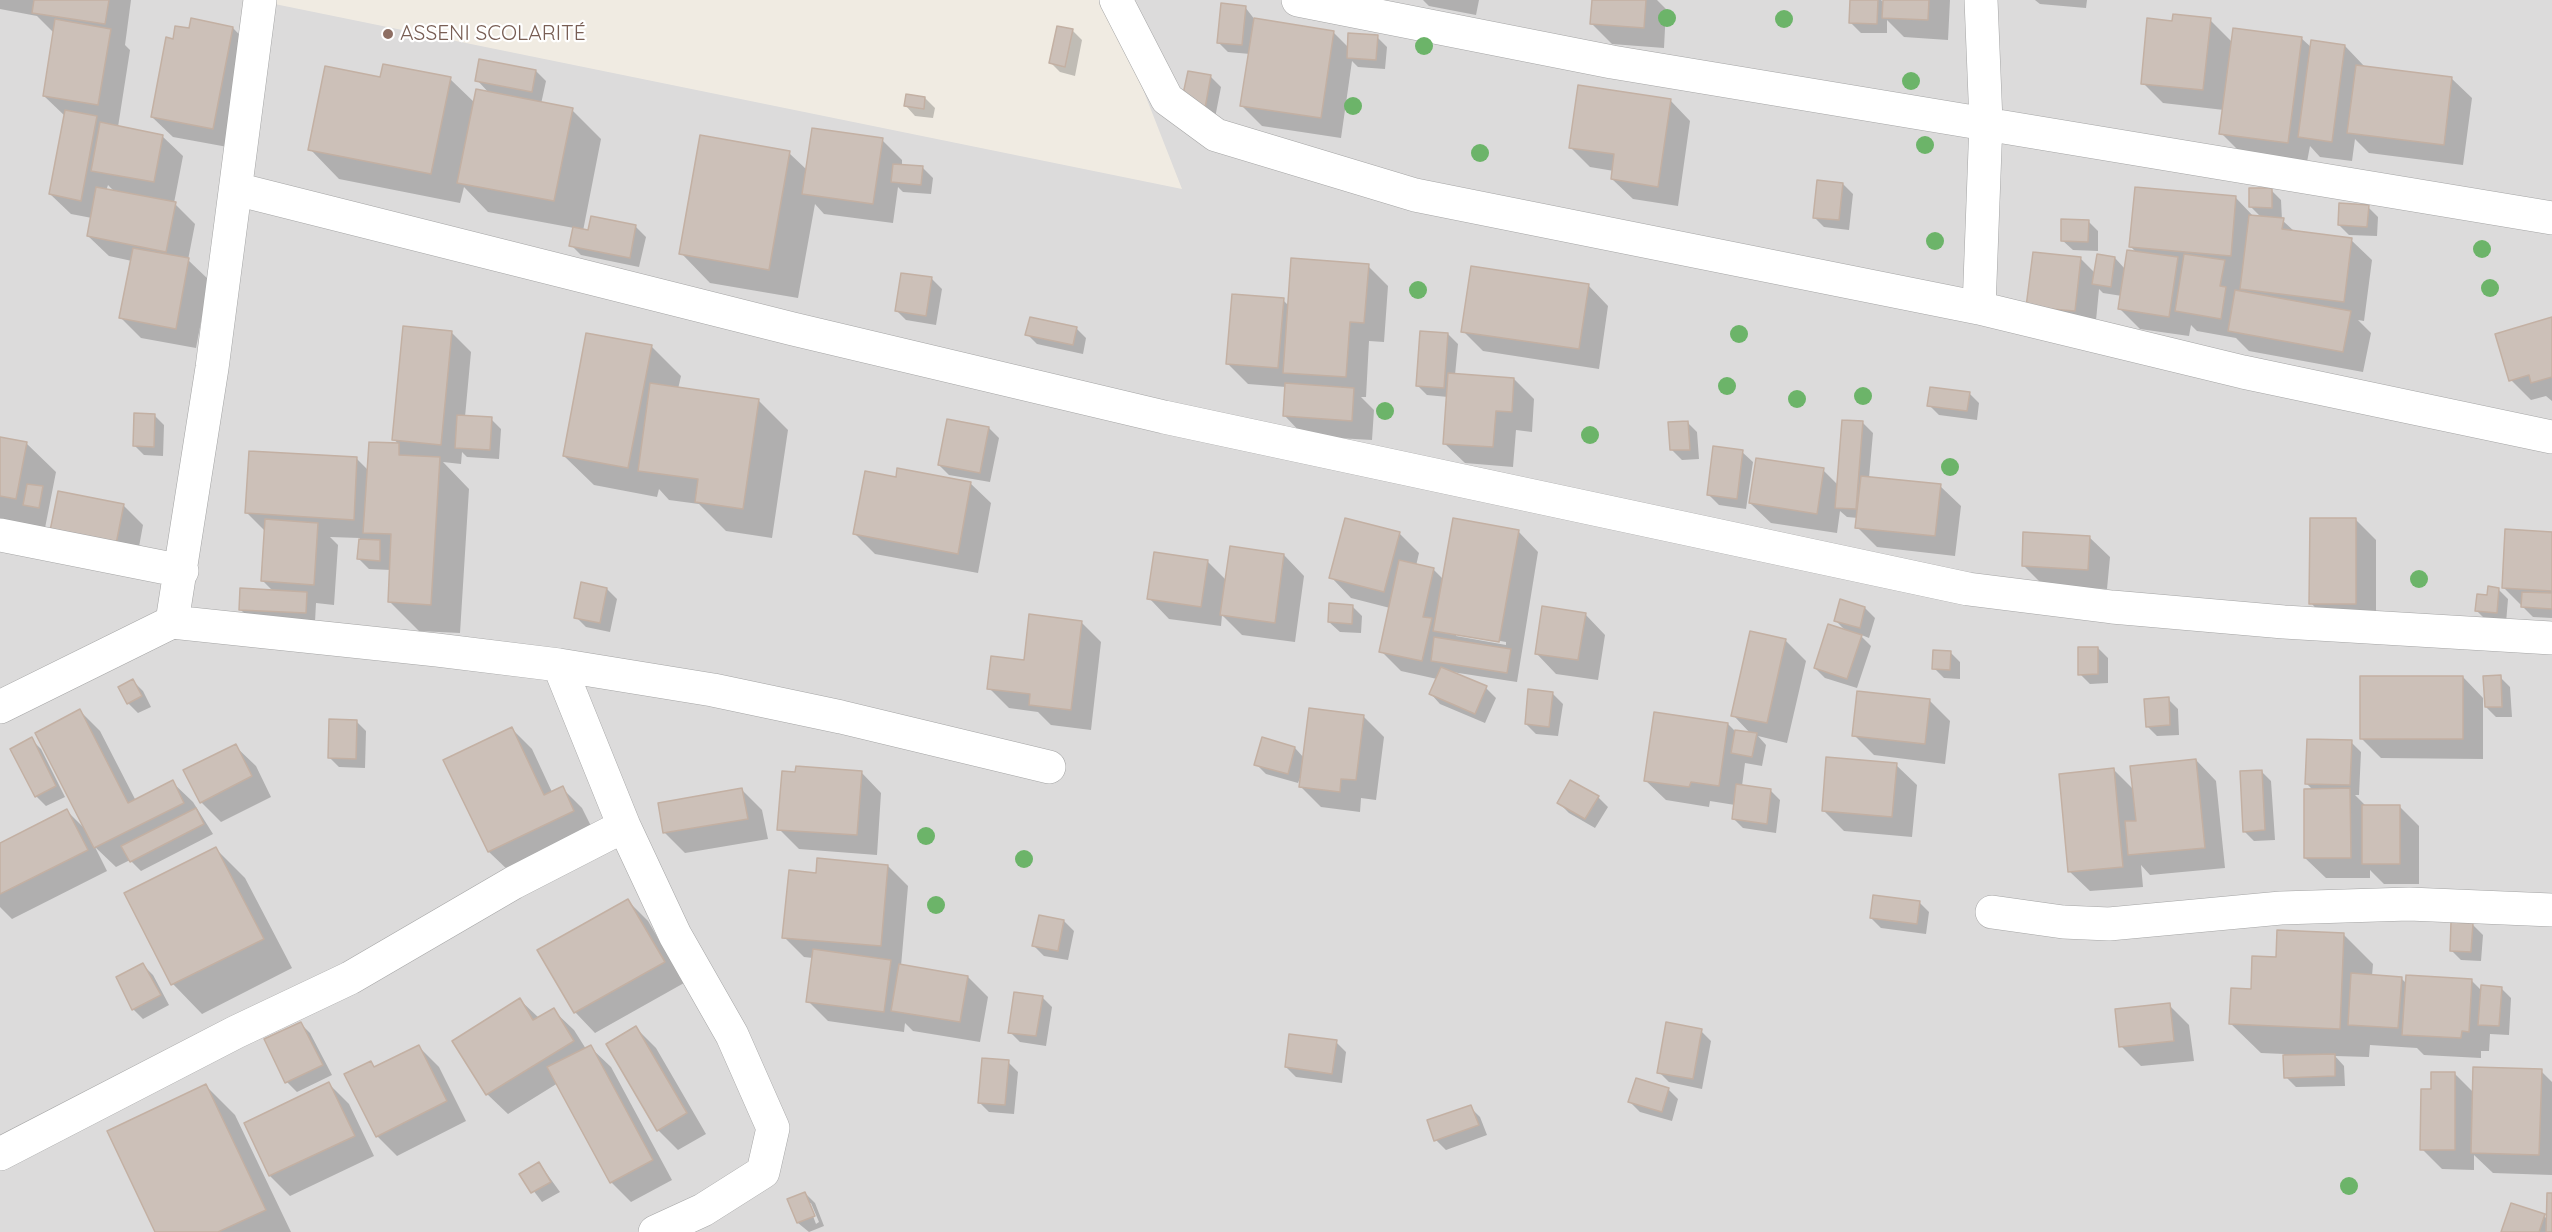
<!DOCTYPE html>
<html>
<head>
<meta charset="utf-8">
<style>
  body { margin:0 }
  canvas { display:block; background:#f0ebe2 }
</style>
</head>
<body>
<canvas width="2552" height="1232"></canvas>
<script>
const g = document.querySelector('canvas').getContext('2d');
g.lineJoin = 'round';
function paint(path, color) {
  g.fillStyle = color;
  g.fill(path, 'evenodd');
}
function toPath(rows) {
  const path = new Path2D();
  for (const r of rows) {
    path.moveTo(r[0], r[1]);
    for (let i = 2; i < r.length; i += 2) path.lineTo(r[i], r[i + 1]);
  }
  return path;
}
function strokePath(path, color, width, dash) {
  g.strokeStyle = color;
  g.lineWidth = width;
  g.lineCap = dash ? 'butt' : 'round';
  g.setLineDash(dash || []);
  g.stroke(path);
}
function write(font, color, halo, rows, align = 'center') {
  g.font = font + ' Quicksand,sans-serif';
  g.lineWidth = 4.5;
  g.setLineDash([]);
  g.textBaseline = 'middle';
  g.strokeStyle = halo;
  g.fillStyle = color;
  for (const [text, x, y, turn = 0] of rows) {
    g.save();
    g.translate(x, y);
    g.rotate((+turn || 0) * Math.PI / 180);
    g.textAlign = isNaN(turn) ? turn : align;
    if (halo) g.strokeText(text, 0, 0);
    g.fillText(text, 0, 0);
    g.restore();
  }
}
const residential = toPath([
  [0,0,255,0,1182,189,1108,0,2552,0,2552,1232,0,1232]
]);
const shadow = toPath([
  [0,0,131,0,125,45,130,50,118,127,162,136,183,156,174,203,195,224,188,260,209,280,196,348,141,338,121,318,132,261,109,256,88,236,92,218,71,214,50,194,65,116,44,96,54,33,37,16,0,9],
  [108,185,115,192,106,191],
  [1423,0,1479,0,1476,15,1429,6],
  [1593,0,1657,0,1666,9,1664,48,1612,44,1592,24],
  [1851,0,1881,0,1884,3,1885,0,1950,0,1948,40,1904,37,1887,20,1887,33,1861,33,1851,23],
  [2035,0,2087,0,2086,8,2040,4],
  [1245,7,1255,20,1333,32,1349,48,1377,37,1387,47,1385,69,1358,67,1352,61,1341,138,1262,126,1242,106,1250,54,1228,52,1218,42],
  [2210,20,2232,42,2301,38,2312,48,2345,46,2365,67,2451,78,2472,98,2463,165,2369,153,2355,139,2352,161,2320,157,2310,146,2307,162,2241,153,2221,133,2224,110,2163,103,2143,83,2174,22],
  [233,28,253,49,233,148,173,137,152,117,174,40,190,30],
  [1072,30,1082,40,1075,76,1060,72,1050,62],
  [536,71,546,81,541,104,572,110,601,139,583,231,636,227,646,237,639,267,581,255,571,245,574,228,488,212,464,187,460,203,339,179,310,149,381,79,450,79,475,103,490,94,477,80],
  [1211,77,1221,87,1214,123,1192,118],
  [925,98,935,108,933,118,915,116,906,106],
  [1670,100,1690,121,1678,206,1633,199,1612,179,1614,171,1590,167,1570,147],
  [882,140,902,160,902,166,923,168,933,178,931,194,903,192,898,187,893,223,824,214,815,204,798,298,710,283,681,253,789,153,807,170],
  [1843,184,1853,194,1849,230,1824,227,1814,217],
  [2271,190,2281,200,2282,220,2295,232,2351,240,2372,260,2364,321,2358,320,2371,333,2363,372,2249,351,2236,338,2197,331,2191,325,2189,336,2140,329,2120,309,2122,296,2103,293,2099,289,2095,331,2028,306,2080,258,2095,273,2115,258,2125,269,2137,253,2131,247,2236,198,2254,217,2261,217,2251,207],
  [2368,207,2378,217,2377,236,2349,235,2339,225],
  [2088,221,2098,231,2098,251,2073,250,2062,240],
  [1368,266,1388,286,1384,342,1369,341,1366,397,1361,397,1374,410,1372,440,1304,436,1284,415,1286,387,1248,384,1227,363,1283,300,1289,306],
  [932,279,942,289,936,325,906,320,896,310],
  [1588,285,1608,306,1599,369,1483,351,1463,331],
  [2552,318,2552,401,2546,396,2531,400,2511,380],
  [1076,328,1086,338,1083,354,1037,344,1027,334],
  [451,332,471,352,465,417,491,419,501,429,499,459,467,457,462,452,461,464,443,462,469,489,460,633,419,631,389,601,391,570,369,569,359,559,360,538,330,537,338,545,334,605,316,603,315,622,250,619,240,609,274,592,263,581,266,532,247,513,357,459,369,471,371,443,399,445,394,439],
  [1448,334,1458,344,1455,375,1514,379,1534,399,1532,432,1516,430,1513,467,1465,463,1444,443,1448,397,1427,395,1417,385],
  [651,346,681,376,678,389,758,400,788,430,772,538,726,531,699,504,669,500,659,489,657,497,594,485,564,456],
  [1969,393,1979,403,1977,420,1939,415,1929,405],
  [154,415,164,425,163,456,144,455,134,445],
  [948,421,989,428,999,438,990,482,949,475,939,465],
  [1687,422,1697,432,1699,459,1682,460,1672,450],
  [1863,423,1873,433,1869,478,1940,486,1961,506,1955,556,1877,547,1857,527,1858,518,1847,517,1840,511,1837,533,1771,523,1750,503,1823,470,1838,485],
  [0,438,26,443,56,472,45,528,0,519],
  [1742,452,1753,462,1746,509,1719,505,1709,495],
  [970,483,991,503,978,573,875,554,855,534],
  [123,505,143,525,136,563,72,550],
  [2356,520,2376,540,2376,624,2331,624,2311,603],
  [1518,531,1538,552,1517,682,1452,672,1486,688,1496,698,1485,723,1440,704,1431,694,1437,679,1401,671,1381,651,1390,608,1351,598,1331,577,1399,533,1419,553,1416,566,1433,569,1444,580],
  [1456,633,1506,642,1506,645,1456,636],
  [2552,533,2552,618,2533,617,2503,587],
  [2089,537,2110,557,2107,589,2044,586,2023,565],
  [1284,555,1304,576,1295,642,1242,635,1222,615,1221,626,1169,619,1149,598,1207,561,1227,581],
  [607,589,617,599,610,632,586,627,576,617],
  [2498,589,2508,599,2506,623,2487,621,2477,611],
  [1352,606,1362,616,1361,633,1340,632,1329,622],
  [1865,608,1875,618,1869,638,1859,634,1871,646,1857,688,1825,678,1815,668,1847,632,1836,621],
  [1585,614,1605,635,1598,680,1556,674,1536,653],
  [1081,622,1101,642,1091,730,1051,725,1038,712,1009,708,989,688],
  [1785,640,1806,661,1787,743,1758,736,1766,745,1762,766,1745,763,1742,786,1770,790,1780,800,1776,833,1743,828,1733,818,1735,805,1710,801,1709,807,1666,800,1645,780,1728,724,1735,731,1751,734,1733,715],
  [2098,648,2108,658,2108,683,2090,684,2080,674],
  [1950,652,1960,662,1960,679,1944,678,1934,668],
  [2463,677,2483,698,2483,759,2381,758,2361,738],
  [2500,677,2510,687,2512,717,2496,717,2486,707],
  [133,681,143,691,151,707,138,713,128,703],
  [1553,694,1563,704,1558,736,1536,734,1526,724],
  [2168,699,2178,709,2179,735,2157,736,2147,726],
  [1930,701,1950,721,1945,764,1874,755,1854,735],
  [80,711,100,731,136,801,172,782,193,802,213,834,141,871,130,860,116,867,95,847,107,871,12,919,0,907,0,845,67,811,87,831],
  [1363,716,1384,737,1376,800,1361,798,1360,812,1321,807,1301,787,1302,773,1298,783,1266,774,1256,764,1295,748,1304,758],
  [356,721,366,731,365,768,339,767,329,757],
  [512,729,532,749,552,792,562,788,582,808,594,832,510,872,489,852,445,760],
  [31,739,41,749,65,797,46,806,36,796],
  [2351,742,2361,752,2359,795,2355,795,2366,806,2399,806,2419,826,2419,884,2384,884,2370,870,2370,878,2326,878,2305,858,2313,790,2307,784],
  [235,746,256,766,271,797,221,822,201,802],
  [2196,760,2216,781,2225,868,2150,875,2141,865,2143,887,2090,891,2069,871,2114,770,2134,790],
  [1896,765,1917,785,1912,837,1844,831,1823,810],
  [2261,771,2271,781,2275,840,2254,841,2244,831],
  [861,772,881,793,877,855,799,849,779,829],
  [742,790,762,810,768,839,685,853,664,832],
  [1598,797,1608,807,1595,828,1569,813,1559,803],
  [216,849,245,878,292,968,202,1014,173,984,126,894],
  [888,866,908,886,901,966,968,977,988,997,980,1042,913,1031,905,1023,904,1032,828,1021,808,1001,813,958,804,957,784,937,817,874],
  [628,901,648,921,684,983,595,1033,575,1012,539,950],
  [1919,902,1929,912,1926,934,1881,928,1871,918],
  [1064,921,1074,931,1068,960,1044,956,1034,946],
  [2473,925,2483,935,2481,961,2461,960,2451,950],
  [2343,934,2373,964,2372,976,2401,978,2407,984,2472,981,2482,991,2501,988,2511,998,2509,1035,2490,1034,2489,1051,2481,1051,2481,1058,2424,1055,2417,1048,2370,1045,2369,1057,2335,1056,2344,1066,2345,1086,2296,1087,2286,1077,2284,1054,2261,1053,2231,1024,2252,990,2277,958],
  [143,965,153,975,169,1005,143,1019,133,1009],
  [1042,997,1052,1007,1046,1046,1020,1042,1010,1032],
  [520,1000,539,1018,553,1010,574,1030,586,1049,590,1047,611,1067,672,1180,631,1202,611,1182,558,1083,508,1114,487,1094],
  [2169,1005,2189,1025,2194,1061,2141,1066,2121,1046],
  [300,1023,310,1033,332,1075,297,1092,287,1082],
  [636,1028,656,1048,706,1134,678,1150,658,1130],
  [1701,1031,1711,1041,1702,1089,1669,1082,1659,1072],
  [1336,1042,1346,1052,1342,1083,1296,1077,1286,1067],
  [419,1047,439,1067,466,1121,397,1156,377,1136,371,1063,376,1068],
  [1008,1062,1018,1072,1014,1114,989,1112,979,1102],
  [2541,1071,2552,1082,2552,1175,2493,1173,2474,1155,2474,1170,2442,1169,2422,1149,2432,1090,2454,1073,2474,1093],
  [329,1084,349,1104,374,1156,290,1196,270,1176,246,1124],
  [206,1086,235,1115,291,1232,157,1232],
  [1668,1089,1678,1099,1672,1121,1640,1112,1630,1102],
  [1470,1107,1480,1117,1487,1135,1446,1150,1436,1140],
  [539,1163,560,1192,542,1202,521,1174],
  [805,1193,815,1203,824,1226,809,1232,798,1223,789,1200],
  [808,1203,811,1203,819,1222,816,1224],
  [2552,1195,2552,1232,2502,1232,2544,1216,2548,1220]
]);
const building = toPath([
  [34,0,109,0,105,24,32,13,34,0],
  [1592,0,1646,0,1644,28,1590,24,1592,0],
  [1850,0,1878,0,1877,24,1849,23,1850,0],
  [1883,0,1929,0,1928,20,1882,18,1883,0],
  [1221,3,1246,6,1242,45,1217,43,1221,3],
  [2173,14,2211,18,2203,90,2141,84,2147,18,2172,21,2173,14],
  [191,18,233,27,213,129,151,117,166,37,173,39,175,26,189,28,191,18],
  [1254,18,1334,31,1321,118,1240,106,1254,18],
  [55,19,111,29,98,105,43,96,55,19],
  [1057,26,1073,29,1065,67,1049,63,1057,26],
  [2233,28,2302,37,2288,143,2219,134,2233,28],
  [1348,33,1378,35,1376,60,1347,58,1348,33],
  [2311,40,2345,45,2332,142,2298,137,2311,40],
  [479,59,536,70,532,92,475,81,479,59],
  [383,64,451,77,431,174,308,150,325,66,380,77,383,64],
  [2356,65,2452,77,2444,145,2347,133,2356,65],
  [1188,71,1211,75,1204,114,1180,108,1188,71],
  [1578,85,1671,99,1658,187,1611,179,1614,154,1569,148,1578,85],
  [476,89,573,108,554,201,457,183,476,89],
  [906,94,925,97,924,109,904,106,906,94],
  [65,110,97,116,81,201,49,194,65,110],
  [100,122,163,135,154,182,91,171,100,122],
  [812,128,883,138,873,204,802,194,812,128],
  [700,135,790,151,769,270,679,254,700,135],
  [893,164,923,166,921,185,891,182,893,164],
  [1817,180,1843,183,1839,220,1813,218,1817,180],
  [96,187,176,202,166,252,87,236,96,187],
  [2135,187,2236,196,2231,256,2129,247,2135,187],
  [2249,188,2272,188,2272,208,2249,207,2249,188],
  [2339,203,2369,205,2367,227,2338,225,2339,203],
  [2249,215,2284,218,2282,229,2352,238,2344,302,2240,289,2249,215],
  [591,216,636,225,630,258,569,246,573,227,588,230,591,216],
  [2061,219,2089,220,2088,242,2061,241,2061,219],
  [133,248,189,258,176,329,119,318,133,248],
  [2127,250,2178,257,2169,317,2118,309,2127,250],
  [2033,252,2081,257,2075,311,2026,307,2033,252],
  [2097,254,2115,257,2111,287,2092,284,2097,254],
  [2184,254,2225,260,2220,286,2226,287,2221,319,2175,311,2184,254],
  [1291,258,1369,264,1364,323,1350,322,1346,377,1283,373,1291,258],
  [1471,266,1589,284,1579,349,1461,332,1471,266],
  [901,273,932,277,926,316,895,311,901,273],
  [2235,290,2351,311,2343,352,2228,331,2235,290],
  [1232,294,1284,298,1278,368,1226,364,1232,294],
  [1030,317,1077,327,1073,345,1025,335,1030,317],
  [2552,317,2552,377,2531,383,2529,375,2509,381,2495,334,2552,317],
  [403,326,452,331,441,445,392,440,403,326],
  [1420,331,1448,333,1444,388,1416,386,1420,331],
  [586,333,652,345,628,468,563,456,586,333],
  [1448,373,1514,378,1512,412,1496,411,1493,447,1443,444,1448,373],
  [650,383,759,399,743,509,695,502,698,479,638,471,650,383],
  [1285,383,1354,388,1352,421,1283,416,1285,383],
  [1930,387,1970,392,1967,411,1927,406,1930,387],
  [134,413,155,414,154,447,133,446,134,413],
  [457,415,492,417,490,450,455,448,457,415],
  [947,419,989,427,980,473,938,465,947,419],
  [1842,420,1863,421,1856,509,1835,508,1842,420],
  [1688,421,1690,450,1670,450,1668,422,1688,421],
  [0,437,27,442,16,499,0,496,0,437],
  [369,442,399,443,399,455,440,457,431,605,388,602,391,534,363,533,369,442],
  [1713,446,1743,450,1737,499,1707,495,1713,446],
  [249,451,357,457,354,520,245,513,249,451],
  [1756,458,1824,468,1817,514,1749,503,1756,458],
  [897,468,971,482,958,554,853,534,865,471,896,477,897,468],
  [1861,476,1941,484,1935,536,1855,528,1861,476],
  [27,484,43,486,39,508,23,505,27,484],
  [58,491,124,504,116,544,50,531,58,491],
  [1345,518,1400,532,1384,592,1329,578,1345,518],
  [1453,518,1519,530,1499,642,1433,631,1453,518],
  [2310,518,2356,518,2356,604,2309,604,2310,518],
  [265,519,318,523,314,585,261,581,265,519],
  [2505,529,2552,532,2552,591,2502,588,2505,529],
  [2023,532,2090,536,2088,570,2022,566,2023,532],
  [359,539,380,540,380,561,357,559,359,539],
  [1230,546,1284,554,1275,623,1220,615,1230,546],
  [1154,552,1208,560,1201,607,1147,599,1154,552],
  [1399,560,1434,568,1423,617,1432,618,1422,661,1379,652,1399,560],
  [581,582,607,588,600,623,574,618,581,582],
  [2488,586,2499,588,2497,613,2475,611,2477,594,2487,595,2488,586],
  [240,588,307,592,306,613,239,610,240,588],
  [2522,592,2552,593,2552,609,2521,607,2522,592],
  [1840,599,1865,607,1860,628,1834,621,1840,599],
  [1329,603,1353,605,1352,624,1328,622,1329,603],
  [1542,606,1586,613,1578,660,1535,654,1542,606],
  [1029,614,1082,621,1071,710,1029,705,1030,694,987,689,991,656,1024,660,1029,614],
  [1828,624,1862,635,1847,679,1814,668,1828,624],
  [1750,631,1786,639,1767,723,1731,716,1750,631],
  [1434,637,1511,649,1507,673,1431,661,1434,637],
  [2078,647,2098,647,2098,674,2078,675,2078,647],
  [1933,650,1951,651,1950,670,1932,669,1933,650],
  [1441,667,1487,686,1475,714,1429,694,1441,667],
  [2501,675,2502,707,2485,707,2483,676,2501,675],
  [2360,676,2463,676,2463,739,2360,739,2360,676],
  [133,679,142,696,127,704,118,687,133,679],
  [1528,689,1553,692,1549,727,1525,724,1528,689],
  [1857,691,1930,699,1925,744,1852,736,1857,691],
  [2169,697,2170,725,2146,727,2144,699,2169,697],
  [1309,708,1364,715,1356,780,1341,779,1340,792,1299,787,1309,708],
  [80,709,128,803,173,780,184,803,94,848,35,733,80,709],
  [1654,712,1728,723,1719,786,1691,782,1689,787,1644,781,1654,712],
  [329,719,357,720,356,759,328,758,329,719],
  [512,727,544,795,563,786,574,811,488,852,443,760,512,727],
  [1735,730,1757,733,1752,757,1731,753,1735,730],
  [32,737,56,786,35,797,10,749,32,737],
  [1262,737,1295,747,1288,774,1254,765,1262,737],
  [2307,739,2352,740,2350,785,2305,784,2307,739],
  [236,744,252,776,200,803,183,770,236,744],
  [1826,757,1897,763,1892,817,1822,811,1826,757],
  [2196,759,2205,848,2128,855,2125,821,2136,821,2130,766,2196,759],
  [796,766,862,771,857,835,777,830,782,771,795,772,796,766],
  [2114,768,2123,867,2068,872,2059,774,2114,768],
  [2262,770,2265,830,2243,832,2240,771,2262,770],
  [1570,780,1599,796,1585,819,1557,803,1570,780],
  [1736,784,1771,789,1767,824,1732,819,1736,784],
  [742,788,748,819,663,833,658,803,742,788],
  [2350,788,2351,858,2304,858,2304,789,2350,788],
  [2362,805,2400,805,2400,864,2362,864,2362,805],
  [196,808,204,824,130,862,121,846,196,808],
  [67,809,88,850,0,894,0,843,67,809],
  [216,847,264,939,171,985,124,893,216,847],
  [817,858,888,865,881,946,782,938,789,870,816,873,817,858],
  [1873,895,1920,901,1917,924,1870,918,1873,895],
  [628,899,665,962,574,1013,537,950,628,899],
  [1039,915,1064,920,1058,951,1032,946,1039,915],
  [2451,922,2473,923,2471,952,2450,951,2451,922],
  [2277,930,2344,933,2340,1029,2229,1024,2231,988,2251,989,2252,956,2276,957,2277,930],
  [813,949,891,960,884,1012,806,1002,813,949],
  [143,963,161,995,132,1010,116,977,143,963],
  [899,964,968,976,960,1022,891,1011,899,964],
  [2351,973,2402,977,2398,1028,2348,1025,2351,973],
  [2406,975,2472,979,2469,1032,2462,1031,2461,1038,2402,1035,2406,975],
  [2481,985,2502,987,2499,1026,2478,1025,2481,985],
  [1014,992,1043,996,1036,1036,1008,1033,1014,992],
  [520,998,533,1020,554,1008,574,1041,486,1095,452,1041,520,998],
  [2170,1003,2174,1041,2119,1047,2115,1009,2170,1003],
  [301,1022,323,1065,285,1083,264,1039,301,1022],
  [1666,1022,1702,1029,1693,1079,1657,1073,1666,1022],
  [636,1026,687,1113,657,1131,606,1044,636,1026],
  [1289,1034,1337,1040,1332,1074,1285,1067,1289,1034],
  [419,1045,447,1101,376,1137,344,1074,371,1061,374,1067,419,1045],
  [591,1045,653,1160,610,1183,547,1067,591,1045],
  [2335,1054,2335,1076,2284,1078,2283,1055,2335,1054],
  [982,1058,1009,1060,1005,1105,978,1103,982,1058],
  [2473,1067,2542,1069,2539,1155,2471,1153,2473,1067],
  [2431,1072,2455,1072,2455,1150,2420,1150,2421,1089,2431,1089,2431,1072],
  [1636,1078,1669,1088,1662,1112,1628,1102,1636,1078],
  [329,1082,355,1136,269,1176,244,1123,329,1082],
  [206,1084,266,1210,218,1232,155,1232,107,1131,206,1084],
  [1471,1105,1479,1125,1434,1141,1427,1120,1471,1105],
  [539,1162,551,1182,531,1193,519,1174,539,1162],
  [805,1192,815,1216,797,1223,787,1199,805,1192],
  [2547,1193,2552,1193,2552,1232,2546,1232,2547,1193],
  [2511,1203,2545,1214,2539,1232,2501,1232,2511,1203]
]);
const minor = toPath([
  [1116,0,1167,99,1216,135,1415,195,1979,308,2243,372,2552,437],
  [1298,0,1612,62,2552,218],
  [236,189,793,329,1164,417,1968,589,2112,607,2284,622,2552,638],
  [1979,308,1986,122,1981,0],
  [0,535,182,571],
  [172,622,437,650,559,665,713,690,841,717,1049,767],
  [0,707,172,622,212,368,260,0],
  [624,826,675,935,732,1035,773,1128,763,1172,703,1210,655,1232],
  [1992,912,2063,922,2109,924,2281,908,2409,904,2552,910],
  [0,1154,236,1032,350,978,513,883,624,826,559,665]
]);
const trees = [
  [1667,18],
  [1784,19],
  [1424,46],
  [1911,81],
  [1353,106],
  [1925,145],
  [1480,153],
  [1935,241],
  [2482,249],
  [2490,288],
  [1418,290],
  [1739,334],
  [1727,386],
  [1863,396],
  [1797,399],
  [1385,411],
  [1590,435],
  [1950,467],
  [2419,579],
  [926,836],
  [1024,859],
  [936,905],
  [2349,1186]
];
const markers = [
  [388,34,6,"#8d6e63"]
];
const educationNames = [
  ["ASSENI SCOLARITÉ",400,34]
];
paint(residential, '#dcdbdb');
paint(shadow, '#0003');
paint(building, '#ccc0b8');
strokePath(building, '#c3b0a3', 1.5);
strokePath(minor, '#a5a5a5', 34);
strokePath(minor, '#fff', 33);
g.fillStyle = '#6cb469';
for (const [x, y] of trees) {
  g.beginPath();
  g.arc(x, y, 9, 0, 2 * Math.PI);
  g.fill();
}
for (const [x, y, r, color] of markers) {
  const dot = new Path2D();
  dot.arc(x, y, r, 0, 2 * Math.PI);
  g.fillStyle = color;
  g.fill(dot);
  strokePath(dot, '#fff', 2);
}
write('21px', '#785e54', '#fff', educationNames, 'left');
</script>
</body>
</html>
